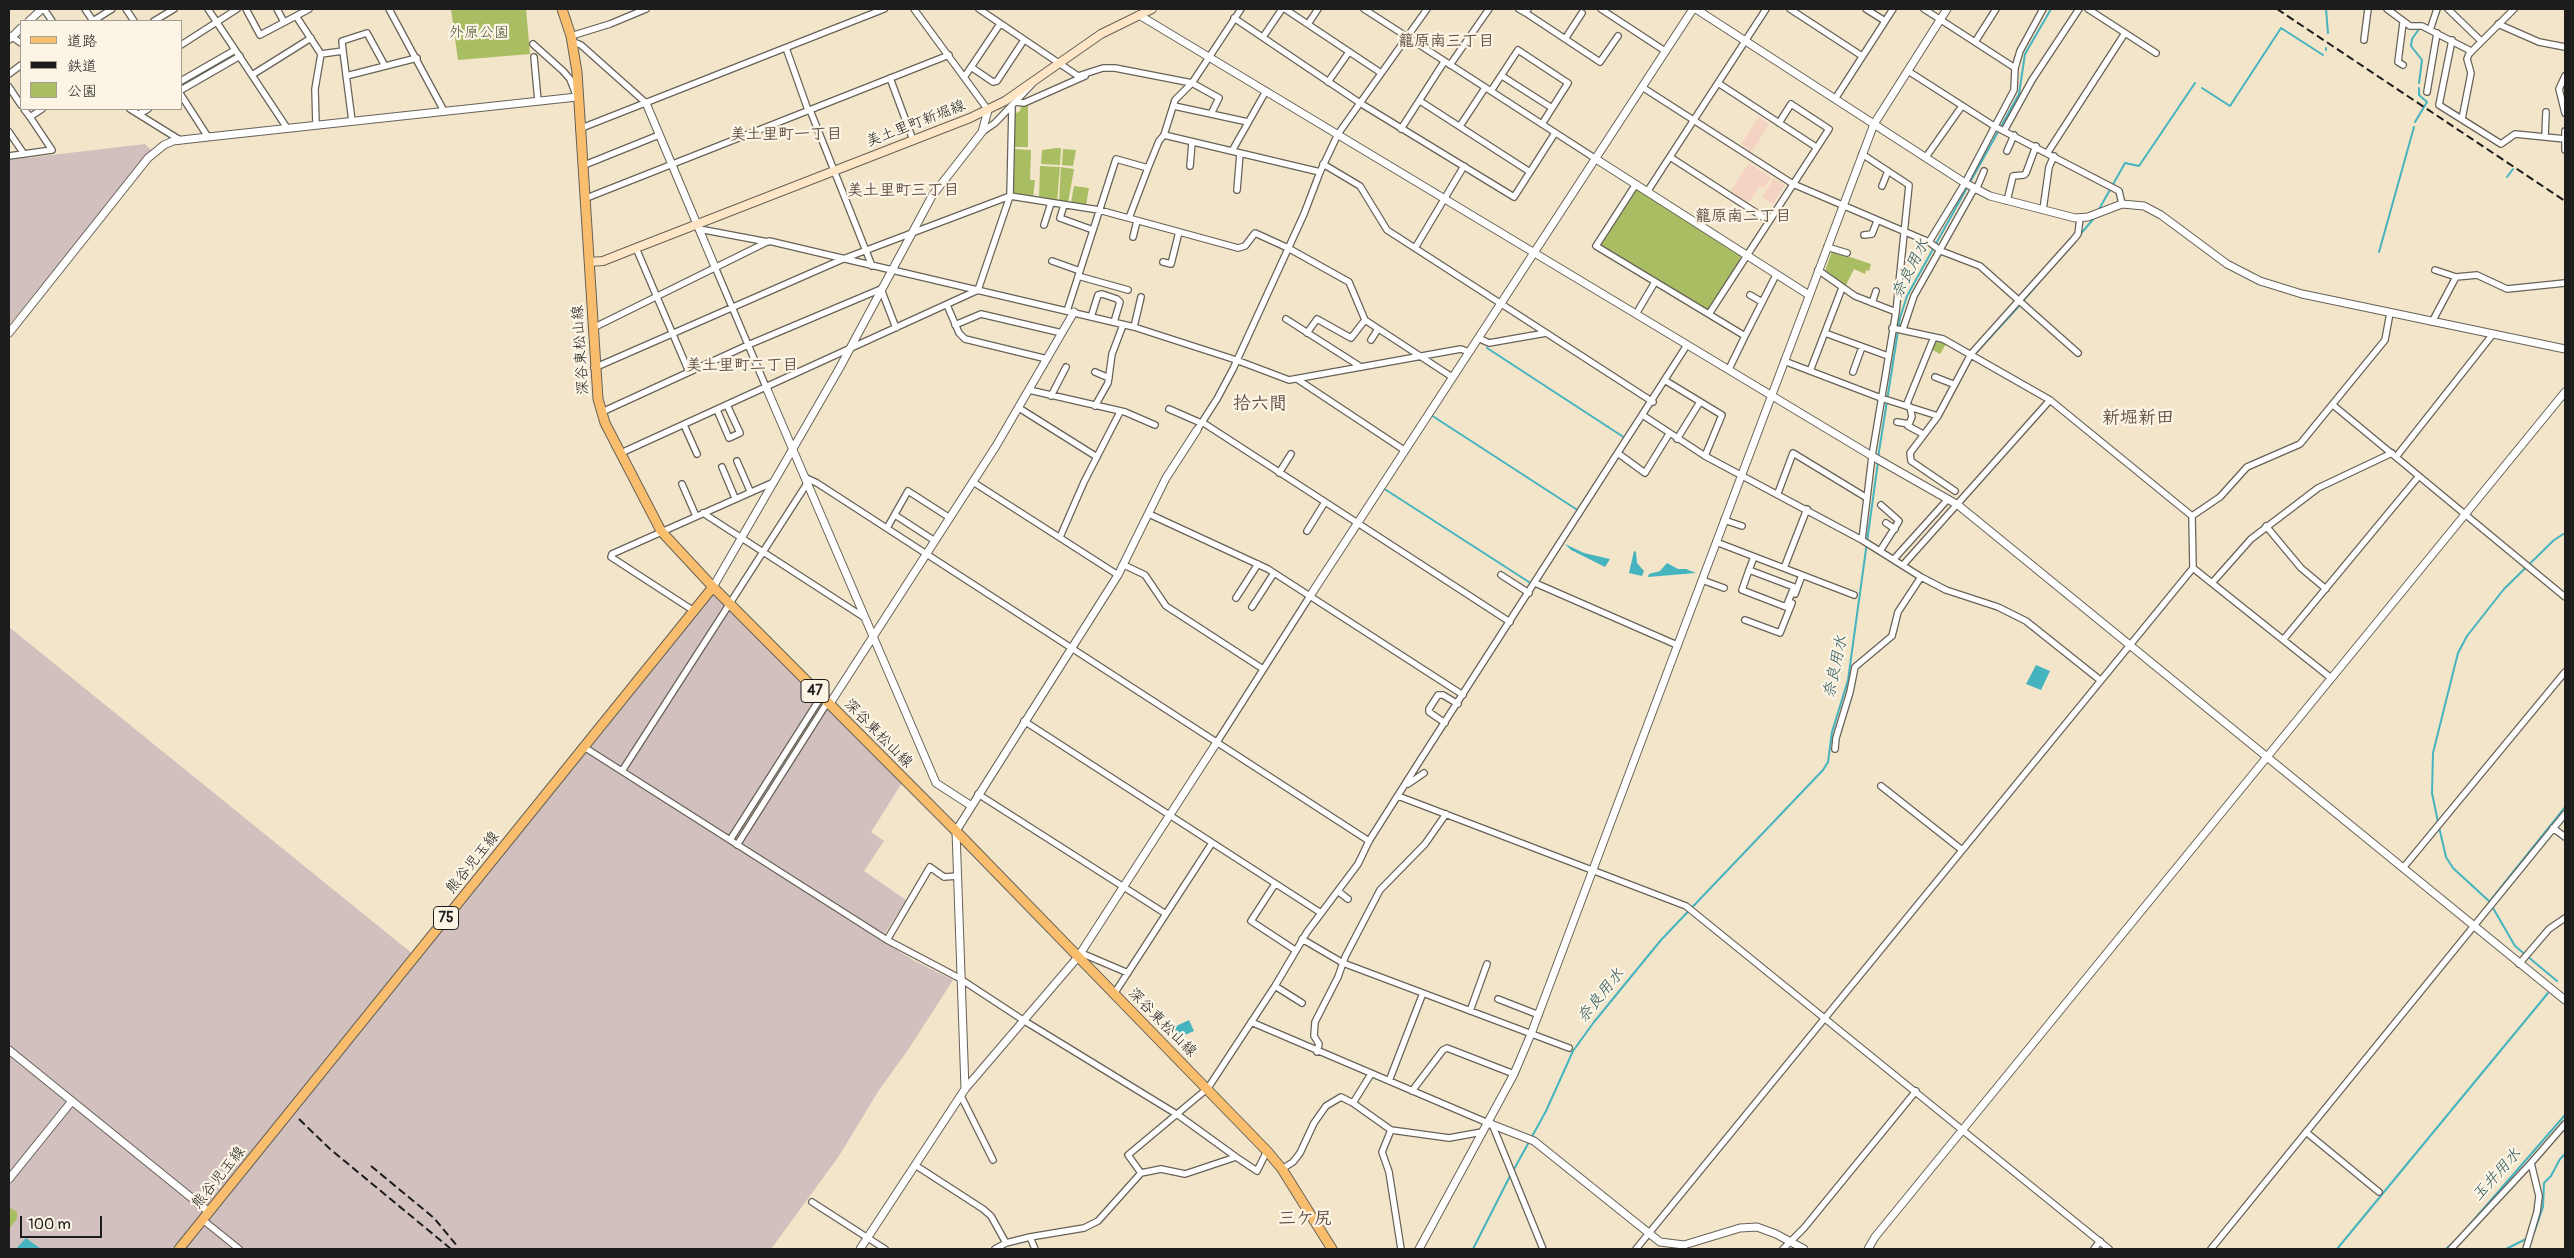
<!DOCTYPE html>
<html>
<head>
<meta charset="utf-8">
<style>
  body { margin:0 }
  #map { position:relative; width:2574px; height:1258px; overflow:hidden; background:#f3e5c9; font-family:Pangolin,"Klee One",sans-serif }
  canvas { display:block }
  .frame { position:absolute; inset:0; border:10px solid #1c1c1c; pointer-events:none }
  .legend { position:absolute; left:20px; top:20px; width:162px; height:90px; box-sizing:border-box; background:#fcf5e5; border:1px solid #a29e95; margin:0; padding:6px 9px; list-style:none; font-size:15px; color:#1c1c1c }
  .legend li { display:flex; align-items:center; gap:10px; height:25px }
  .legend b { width:25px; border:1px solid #a29e95 }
  .scale { position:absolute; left:20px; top:1216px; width:82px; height:22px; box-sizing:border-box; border:2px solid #1c1c1c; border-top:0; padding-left:6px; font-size:15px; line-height:18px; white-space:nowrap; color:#1c1c1c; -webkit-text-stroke:4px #fcf5e5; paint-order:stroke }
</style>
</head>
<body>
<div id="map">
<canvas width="2574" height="1258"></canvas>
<div class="frame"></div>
<ul class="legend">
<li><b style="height:6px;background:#f9be6d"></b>道路</li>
<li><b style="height:6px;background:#1c1c1c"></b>鉄道</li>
<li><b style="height:14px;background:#a9be63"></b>公園</li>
</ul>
<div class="scale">100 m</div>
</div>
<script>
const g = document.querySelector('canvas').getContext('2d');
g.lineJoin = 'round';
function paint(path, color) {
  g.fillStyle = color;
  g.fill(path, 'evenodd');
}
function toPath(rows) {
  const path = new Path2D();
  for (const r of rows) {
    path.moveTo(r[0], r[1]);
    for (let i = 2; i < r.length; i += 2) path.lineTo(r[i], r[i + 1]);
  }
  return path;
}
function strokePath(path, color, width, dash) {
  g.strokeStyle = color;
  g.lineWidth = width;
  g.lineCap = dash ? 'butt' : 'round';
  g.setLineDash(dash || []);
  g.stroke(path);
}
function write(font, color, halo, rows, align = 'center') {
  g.font = font + ' Pangolin,"Klee One",sans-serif';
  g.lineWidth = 4.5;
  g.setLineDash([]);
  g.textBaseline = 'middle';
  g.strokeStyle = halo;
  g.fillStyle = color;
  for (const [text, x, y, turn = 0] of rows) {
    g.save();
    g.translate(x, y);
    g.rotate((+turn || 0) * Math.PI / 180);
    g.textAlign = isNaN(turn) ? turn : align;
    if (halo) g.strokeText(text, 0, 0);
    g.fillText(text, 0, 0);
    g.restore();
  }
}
const built = toPath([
  [1759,117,1769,124,1752,152,1741,144],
  [1749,163,1771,178,1764,188,1760,186,1748,203,1731,191],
  [1774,178,1785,185,1773,204,1762,197]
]);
const industrial = toPath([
  [145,144,151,150,9,325,9,160],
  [714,593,902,783,871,832,884,841,864,871,906,900,881,940,913,960,953,980,908,1050,879,1090,839,1156,771,1249,9,1249,9,627,419,959,581,751,586,753]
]);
const green = toPath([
  [451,9,526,9,530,54,458,60],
  [1028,104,1028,147,1012,147,1014,114,1020,111,1021,106],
  [1057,148,1061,148,1060,165,1041,164,1042,150],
  [1013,149,1031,150,1030,180,1035,180,1033,198,1011,193],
  [1063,149,1076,150,1073,166,1062,165],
  [1040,166,1060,167,1057,202,1039,199],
  [1061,167,1074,169,1068,203,1059,202],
  [1074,186,1089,188,1086,205,1071,203],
  [1638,190,1740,256,1741,260,1709,309,1706,310,1601,246,1600,243,1634,191],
  [1832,251,1871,264,1869,271,1866,270,1865,274,1854,269,1845,287,1825,271],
  [1937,340,1946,344,1940,354,1931,349],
  [9,1207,17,1212,17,1219,9,1229]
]);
const water = toPath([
  [1565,544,1584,553,1610,559,1605,567,1571,550],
  [1634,551,1636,552,1637,563,1644,571,1642,576,1629,573],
  [1667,563,1678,569,1686,569,1696,573,1648,577,1649,574,1660,571],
  [2036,665,2050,671,2041,690,2026,684],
  [1189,1020,1194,1031,1175,1039,1170,1029],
  [26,1238,41,1249,16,1249]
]);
const stream = toPath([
  [2326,9,2328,33],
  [2419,29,2412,39,2411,46,2422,60,2419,83],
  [2326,48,2326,50],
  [2202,88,2230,106,2281,28,2323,55],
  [2415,122,2427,102,2419,95,2419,88],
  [2507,177,2513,169],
  [2098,211,2125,163,2139,166,2195,83],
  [2379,252,2414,127],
  [2023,301,2096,216],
  [1487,348,1625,438],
  [1976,353,2020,305],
  [1431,415,1579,511],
  [1878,458,1900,318,1907,296,2019,94,2025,54,2051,9],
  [1383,488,1532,584],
  [2438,822,2432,793,2433,753,2458,653,2467,636,2504,589,2554,540,2565,533],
  [2439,827,2446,857,2453,868,2490,902],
  [2489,902,2565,807],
  [2493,908,2515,946,2557,981],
  [1513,1171,1546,1111,1573,1051,1594,1022,1661,940,1823,770,1828,762,1832,732,1848,680,1878,462],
  [2465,1230,2565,1115],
  [2534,1233,2543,1207,2544,1183,2551,1176,2560,1159,2565,1154],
  [1473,1249,1510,1176],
  [2337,1249,2548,993],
  [2446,1249,2457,1239],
  [2506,1249,2526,1239]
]);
const minor = toPath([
  [44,9,52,21],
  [85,9,93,21],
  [126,9,134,21],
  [208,9,287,128],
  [246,9,260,35,296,16],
  [277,9,284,22],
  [309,9,296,16,321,54,315,89,316,125],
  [389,9,444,111],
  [914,9,988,110],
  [979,9,1078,76,1103,68,1115,68,1192,83,1219,98,1211,114],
  [1285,9,1381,73],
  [1364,9,1596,159],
  [1519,9,1526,13,1528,9],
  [1601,9,1665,51],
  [1790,9,1862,56],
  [1866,9,1885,21],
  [1924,9,2015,68],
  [2088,9,2156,53],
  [2387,9,2410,26,2422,26,2471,51],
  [2448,9,2481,41],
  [1526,13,1600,62,1618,36],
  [1234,18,1360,103,1514,197,1555,133],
  [93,21,112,9],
  [154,21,174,9],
  [1308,24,1318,9],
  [2498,24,2539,42,2565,47],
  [2430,30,2437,9],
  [571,36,610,24,646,9],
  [1263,37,1282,9],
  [1565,39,1582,13],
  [9,40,12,37,21,43],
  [2364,40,2368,9],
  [2452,40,2439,105,2501,144,2515,134,2565,139],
  [571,41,581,45,646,103],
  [1975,42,1996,9],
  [533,44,563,71,570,79,576,95],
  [181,45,237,9],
  [786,48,808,110],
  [343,51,342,41,367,33,385,66],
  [321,54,343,51,352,121],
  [534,57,538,101],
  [1450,65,1489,9],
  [2403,65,2398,62,2403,23],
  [971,67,993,82,997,81,1024,40],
  [1908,71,1994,126,2119,191,2122,204],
  [9,74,21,65],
  [252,75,311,38],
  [346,76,417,58],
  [965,76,1000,24],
  [1502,76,1552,108],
  [2565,76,2559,89,2565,113],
  [890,78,913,140],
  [181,81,235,50],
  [1328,82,1349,52],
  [1718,83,1816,147],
  [9,87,21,105],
  [1642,87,1793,184,1929,242,1941,251,1980,266,2078,353],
  [181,90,240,56],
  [1491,91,1518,50,1568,83,1542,124],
  [2427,92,2437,33],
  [181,95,208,137],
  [1835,99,1893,9],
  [1420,101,1530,172],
  [1016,102,1024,103,1085,76],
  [1174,106,1248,122],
  [24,109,30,117,42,109],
  [130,109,180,140],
  [810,110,872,266],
  [139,114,148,109],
  [2462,119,2471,73,2467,59,2469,54,2514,9],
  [1460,126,1485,88],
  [579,129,884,9],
  [1401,129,1444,62],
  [2004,131,2032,80,2079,9],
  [2565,131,2565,150],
  [9,132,24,154],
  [982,132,995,123,1033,83],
  [1164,135,1320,172],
  [2545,137,2546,112],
  [1232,151,1266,91],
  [2007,151,2014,135],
  [2048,152,2125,33],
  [9,156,52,150,30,117],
  [1670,157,1769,221],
  [1926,157,1962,106],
  [1323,164,1360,186,1387,230,1653,402],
  [582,166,659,135],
  [1190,166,1192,143],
  [1636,184,1596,246,1745,336,1776,275],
  [1882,186,1888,171],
  [1237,190,1240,153],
  [1976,190,1984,171],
  [1647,192,1766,9],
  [584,199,949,55],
  [2007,201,2013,176,2024,175,2026,173,2036,146],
  [1064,205,1060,218,1093,230],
  [2043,210,2049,167,2054,156],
  [1129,218,1148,168],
  [1044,225,1051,203],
  [699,229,768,242],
  [1864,235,1872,234,1877,221],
  [1133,237,1137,221],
  [1929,242,1965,183,2014,90,2015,68,2020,51,2043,9],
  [1827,247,1847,253],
  [636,248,689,372],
  [1415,248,1464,166],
  [1052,261,1080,271],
  [1163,262,1171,264,1179,232],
  [715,267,766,387],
  [1818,270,1855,296,1896,312],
  [2435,270,2456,277,2477,275,2507,289,2565,283],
  [1078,276,1128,290],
  [1750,295,1762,302],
  [1872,303,1876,291],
  [947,305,959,333,965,339,1047,359],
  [1067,311,1116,159,1148,168,1159,141,1164,135,1175,100,1192,83,1241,9],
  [1636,314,1655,282],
  [1709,314,1829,129,1791,104,1779,123],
  [1091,317,1098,295,1102,294,1117,299,1120,302,1114,322],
  [1286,319,1361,367],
  [2432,322,2456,277],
  [955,325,981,314,1062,333],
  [1134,327,1141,297],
  [593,328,769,241,1134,327,1236,360,1289,380,1444,352,1461,349,1469,352],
  [1903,329,1914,296,1974,189],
  [1307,333,1317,319,1351,338,1365,320],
  [1825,333,1888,356],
  [1478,338,1489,343,1546,333],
  [1371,340,1378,329],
  [1784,361,1881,398,1938,416],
  [594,368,843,259,1010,196,1099,210,1238,248,1245,246,1255,233,1288,248,1349,282,1365,320,1452,377],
  [1729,369,1745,336],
  [1810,371,1842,288],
  [1095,372,1109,378],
  [1853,372,1862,347],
  [1935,377,1953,384],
  [1297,379,1404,450],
  [1666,381,1722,415,1705,456],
  [1029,390,1125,412,1155,425],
  [1051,396,1066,367],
  [2333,405,2565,597],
  [1095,406,1108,383,1112,354,1123,325],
  [1906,406,1934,337],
  [1910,407,1912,417,1908,426,1923,434],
  [1019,408,1097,457],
  [1169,409,1201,423],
  [717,410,729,438,740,433,727,405],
  [602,412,748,345,881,289,896,328],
  [1644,416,1705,456,1862,540,1921,577,1946,590,1998,607,2026,621,2100,680],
  [1202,422,1510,622],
  [1897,422,1909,424],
  [684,425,697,454],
  [1197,430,1217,399,1233,369,1304,214,1320,172,1338,134,1427,9],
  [1677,439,1700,402],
  [621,453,978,290,1010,196,1012,107],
  [1619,454,1645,473,1669,434],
  [2396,457,2493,334],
  [737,461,750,491],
  [722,467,735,498],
  [1279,473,1291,454],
  [806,478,817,483,1369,841],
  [973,482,1118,575],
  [682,484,696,516],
  [1955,491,1911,461,1910,453,1938,416,1971,354,2074,239,2078,234,2080,218],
  [1778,493,1793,453,1867,498],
  [703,513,865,618],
  [1149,514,1268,569,1463,695],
  [895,515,935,541],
  [2192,516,2220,497,2247,467,2300,444,2385,340,2390,313],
  [1724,520,1742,526],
  [1886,523,1895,529],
  [2266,526,2301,568,2326,589],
  [887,528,908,491,950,518],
  [1307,531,1325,502],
  [1060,537,1084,482,1120,412],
  [1862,540,1872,456,1896,312,1909,185,1862,154],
  [1716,542,1854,595],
  [1880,551,1899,521,1881,505],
  [1894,559,1948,499],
  [1124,565,1145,575,1166,606,1263,669],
  [1903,565,2050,400],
  [1784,568,1807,509],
  [2193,568,2331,678],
  [1749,570,1794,587,1786,607,1742,590,1749,570,1754,557],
  [1501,575,1529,593],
  [1702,580,1724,588],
  [1535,583,1677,645],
  [2212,583,2251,539,2318,488,2392,453],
  [1795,594,1802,575],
  [1236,598,1258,564],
  [1252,607,1274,573],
  [694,611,611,557,612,554,774,482],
  [1745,620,1780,633,1792,603],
  [2283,640,2419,476],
  [1024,721,1321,913],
  [1445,723,1429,712,1429,709,1438,695,1443,695,1458,704],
  [1217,742,1310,596],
  [584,747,887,940,959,978,1023,1020,1178,1115,1236,1157],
  [1835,749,1836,738,1850,692,1855,667,1892,636,1898,612,1921,577],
  [622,771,808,482],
  [1408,784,1424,773],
  [1881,786,1962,850],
  [978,794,1166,914],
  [1398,796,1686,906,2109,1249],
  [2553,828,2565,837],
  [730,840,821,697],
  [737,845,827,703],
  [2403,868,2565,672],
  [1275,884,1251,921,1295,950],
  [1339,892,1348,899],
  [1302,939,1343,963,1569,1048],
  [887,940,930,867,944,877,958,876],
  [1081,953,1128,973],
  [2519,964,2549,929,2565,918],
  [1275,986,1302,1003],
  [1114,994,1212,843],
  [1498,999,1539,1015],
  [1470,1011,1487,964],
  [1251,1022,1488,1123],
  [1317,1052,1319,1044,1314,1036,1315,1022,1338,977,1345,957,1380,890,1425,844,1446,814],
  [1389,1081,1423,993],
  [1412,1091,1443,1050,1447,1048,1514,1074],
  [961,1096,993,1160],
  [1353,1103,1371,1074],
  [1492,1124,1543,1249],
  [1391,1130,1382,1152,1389,1172,1401,1249],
  [2306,1132,2379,1192],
  [915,1165,983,1209,991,1216,1006,1243],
  [1282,1169,1293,1162,1300,1153,1314,1123,1326,1106,1341,1097,1353,1103,1391,1130,1449,1138,1482,1132],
  [1141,1173,1161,1169,1185,1174,1236,1157,1257,1171,1267,1151],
  [812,1202,885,1249],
  [203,1220,239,1249],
  [1030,1237,1084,1228,1098,1221,1141,1173,1128,1155,1208,1088,1275,986,1307,932,1358,864,1369,841,1419,762,1687,345],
  [995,1249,1006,1243,1030,1237,1035,1249],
  [1636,1249,2193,568,2192,516,2050,400,1943,339,1892,328],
  [1783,1249,1804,1228,1916,1091],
  [2094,1249,2100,1241],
  [2211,1249,2565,814],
  [2451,1249,2531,1163],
  [2526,1249,2537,1212,2539,1196,2531,1163,2565,1124]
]);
const tertiary = toPath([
  [1696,9,1965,183,1990,196,2075,218,2088,217,2122,204,2144,206,2161,215,2227,264,2260,281,2302,294,2565,349],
  [1139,15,1872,456,1958,505,2565,1000],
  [29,21,42,9],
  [9,36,12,37,21,28],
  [646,103,715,267],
  [1596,159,1809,295],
  [9,333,148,158,164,145,173,141,208,137,577,97],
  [766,387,936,783,970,805],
  [713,587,839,369,932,196,982,132,988,110],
  [1310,596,1693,9],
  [829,705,996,446,1074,312],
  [9,1050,209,1212],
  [965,1089,956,831,1118,575,1166,478,1197,430],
  [1488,1123,1534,1141,1660,1242,1684,1245,1740,1228,1757,1227,1776,1234,1804,1249],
  [9,1179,72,1101],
  [860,1249,965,1089,1078,957,1217,742],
  [1419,1249,1514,1074,1531,1034,1874,124,1947,9],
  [1868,1249,1875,1237,2565,392]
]);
const secondary = toPath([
  [589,262,603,261,636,248,970,118,1005,101,1101,34,1152,9]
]);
const primary = toPath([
  [562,9,571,36,577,72,598,399,605,423,661,531,713,587,956,831,1267,1151,1282,1169,1332,1249],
  [179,1249,713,587]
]);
const rail = toPath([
  [2277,9,2565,201],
  [299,1119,330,1149,451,1249],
  [371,1166,434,1218,458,1247]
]);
const shields = [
  [815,691,28],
  [446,918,25]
];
const shieldNames = [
  ["47",815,691],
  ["75",446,918]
];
const parkNames = [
  ["外原公園",479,33]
];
const streetNames = [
  ["美土里町新堀線",916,124,-21],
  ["深谷東松山線",581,350,-94],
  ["深谷東松山線",878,734,45],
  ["熊谷児玉線",473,863,-51],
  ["深谷東松山線",1162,1023,45],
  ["熊谷児玉線",219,1178,-51]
];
const neighbourhoodNames = [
  ["籠原南三丁目",1446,42],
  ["美土里町一丁目",786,135],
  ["美土里町三丁目",903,191],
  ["籠原南二丁目",1743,217],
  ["美土里町二丁目",742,366]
];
const waterNames = [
  ["奈良用水",1911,269,-63],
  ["奈良用水",1836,667,-78],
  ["奈良用水",1601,996,-51],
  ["玉井用水",2497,1175,-48]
];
const quarterNames = [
  ["拾六間",1260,404],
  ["新堀新田",2138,418],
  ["三ケ尻",1305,1219]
];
paint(built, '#f5d3c2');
paint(industrial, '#d1c0bd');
paint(green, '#a9be63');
paint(water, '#45b4bf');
strokePath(stream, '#45b4bf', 2);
strokePath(minor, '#676259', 8);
strokePath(tertiary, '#676259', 9);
strokePath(secondary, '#676259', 10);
strokePath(primary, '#676259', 11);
strokePath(minor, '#fff', 5.5);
strokePath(tertiary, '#fff', 7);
strokePath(secondary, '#fde5c5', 8);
strokePath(primary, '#f9be6d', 9);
strokePath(rail, '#1c1c1c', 2, [8, 4]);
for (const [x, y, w] of shields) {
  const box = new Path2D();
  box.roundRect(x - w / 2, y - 11.5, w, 23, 4);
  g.fillStyle = '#fcf5e5';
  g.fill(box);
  strokePath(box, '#1c1c1c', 1);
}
write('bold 14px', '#1c1c1c', null, shieldNames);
write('15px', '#4d5535', '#fcf5e5', parkNames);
write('15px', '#1c1c1c', '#fcf5e5', streetNames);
write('bold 16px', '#615049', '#fcf5e5', neighbourhoodNames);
write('italic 16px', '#2c595d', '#fcf5e5', waterNames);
write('bold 18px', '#615049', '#fcf5e5', quarterNames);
</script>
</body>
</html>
